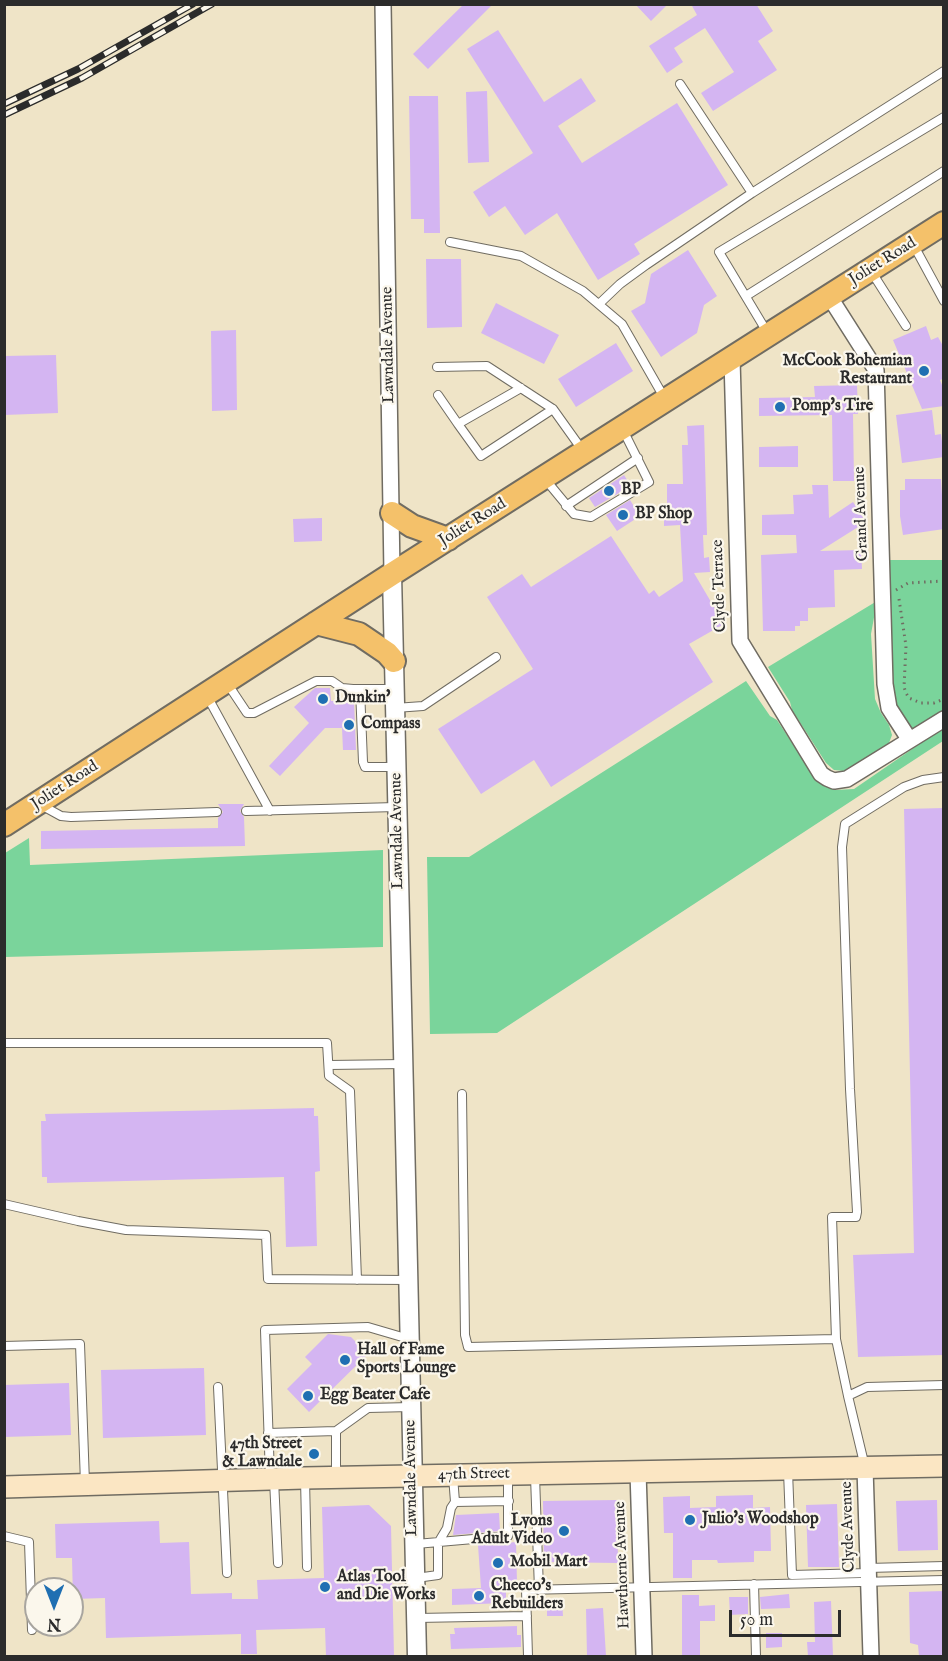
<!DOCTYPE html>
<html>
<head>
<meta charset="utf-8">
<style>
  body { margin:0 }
  #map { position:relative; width:948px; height:1661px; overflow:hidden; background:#efe4c7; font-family:"IM FELL English",serif }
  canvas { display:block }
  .frame { position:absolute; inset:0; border:6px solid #2b2b2b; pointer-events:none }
  .north { position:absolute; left:24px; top:1577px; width:60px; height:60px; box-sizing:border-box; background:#fbf7ec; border:2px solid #a8a59f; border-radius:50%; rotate:180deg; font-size:16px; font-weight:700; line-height:24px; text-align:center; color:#2b2b2b }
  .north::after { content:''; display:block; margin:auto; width:21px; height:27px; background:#1f6fb2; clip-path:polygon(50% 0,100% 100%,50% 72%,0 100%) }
  .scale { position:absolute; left:729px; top:1610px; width:112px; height:27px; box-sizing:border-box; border:3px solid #2b2b2b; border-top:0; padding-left:8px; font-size:18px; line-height:21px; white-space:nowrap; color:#2b2b2b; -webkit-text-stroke:4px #fbf7ec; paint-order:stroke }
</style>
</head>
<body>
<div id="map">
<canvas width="948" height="1661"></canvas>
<div class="frame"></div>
<div class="north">N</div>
<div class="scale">50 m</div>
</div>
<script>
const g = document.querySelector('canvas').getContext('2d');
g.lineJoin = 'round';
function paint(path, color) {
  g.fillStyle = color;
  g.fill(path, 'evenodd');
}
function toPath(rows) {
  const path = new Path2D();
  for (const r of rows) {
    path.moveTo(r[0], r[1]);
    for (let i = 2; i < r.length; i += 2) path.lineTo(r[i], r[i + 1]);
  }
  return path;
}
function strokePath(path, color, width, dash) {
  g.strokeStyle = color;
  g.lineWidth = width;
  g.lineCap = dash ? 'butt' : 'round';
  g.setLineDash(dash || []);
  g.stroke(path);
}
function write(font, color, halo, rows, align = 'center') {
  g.font = font + ' "IM FELL English",serif';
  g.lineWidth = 4.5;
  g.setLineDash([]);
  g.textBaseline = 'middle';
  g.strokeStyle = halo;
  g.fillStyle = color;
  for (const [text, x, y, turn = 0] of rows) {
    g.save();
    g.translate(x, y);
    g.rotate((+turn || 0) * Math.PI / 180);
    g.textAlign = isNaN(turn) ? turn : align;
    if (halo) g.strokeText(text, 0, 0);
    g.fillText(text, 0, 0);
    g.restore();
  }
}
const green = toPath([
  [886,560,943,560,943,741,497,1033,430,1034,427,857,469,857,746,681,770,716,777,720,817,781,835,790,854,789,918,745,892,709],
  [877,601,871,634,875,699,881,713,889,725,892,735,889,743,844,771,834,770,826,763,792,710,790,702,768,667],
  [29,838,30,865,383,850,383,947,5,957,5,853]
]);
const building = toPath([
  [464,4,493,4,428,69,413,54],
  [635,4,668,4,651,21],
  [691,4,756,4,773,31,758,41,777,70,713,111,701,93,734,72,705,28,674,48,683,62,667,73,649,46,697,15],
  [498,30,544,102,581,78,596,101,558,126,582,163,677,103,728,185,634,244,640,254,598,280,557,213,525,235,505,206,489,217,473,192,533,153,467,49],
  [487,91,489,162,468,163,466,92],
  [409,96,438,96,440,233,424,233,424,219,411,219],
  [688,250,717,296,704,305,697,333,661,357,631,311,645,303,651,274],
  [426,259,461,259,462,327,427,328],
  [496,303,559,335,544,364,481,333],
  [926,326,931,340,938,337,943,346,943,379,940,380,944,390,944,406,922,409,893,340],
  [236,330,237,410,212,411,211,331],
  [616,343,633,371,576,407,558,379],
  [56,355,58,413,4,415,4,356],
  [857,385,858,414,853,414,854,481,833,481,832,415,759,416,759,398,815,397,814,386],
  [932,410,935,435,941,434,944,457,902,463,896,415],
  [704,425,707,535,703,535,704,558,709,557,710,572,694,573,724,624,689,644,713,682,551,787,534,760,481,794,438,729,533,669,487,597,522,574,531,587,611,536,649,594,654,590,659,597,683,581,680,525,664,526,664,509,667,509,667,484,683,484,682,445,688,445,687,426],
  [798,446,798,467,759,467,759,447],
  [624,475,631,486,595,507,589,498],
  [905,479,941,479,944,529,903,535,900,516,900,490,905,490],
  [812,485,828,485,829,518,853,502,866,522,820,551,861,550,862,569,834,570,835,607,808,608,808,621,800,621,800,626,795,626,795,631,763,631,761,555,797,553,796,535,762,535,762,515,794,514,793,495,813,494],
  [630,500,640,516,617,531,606,515],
  [322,518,322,541,294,542,293,519],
  [315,688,330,688,331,701,354,701,356,750,343,750,342,728,325,728,280,776,269,766,309,723,294,707],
  [218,804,244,804,240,811,244,817,245,846,41,849,41,831,218,828,218,818,223,812],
  [944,808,944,1355,858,1357,853,1255,914,1253,904,809],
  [314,1108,314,1116,318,1116,320,1171,315,1172,317,1246,286,1247,284,1177,47,1183,47,1177,42,1177,41,1121,46,1121,45,1114],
  [328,1334,351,1337,368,1354,309,1412,287,1389,312,1364,305,1357],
  [204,1368,206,1435,103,1438,101,1370],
  [69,1383,71,1435,4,1437,4,1385],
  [753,1495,753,1508,770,1507,771,1551,754,1551,754,1562,718,1563,717,1560,692,1560,692,1578,673,1578,673,1533,664,1533,663,1497,690,1496,690,1508,716,1507,716,1496],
  [617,1500,618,1563,544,1562,543,1501],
  [937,1500,938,1550,898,1551,896,1501],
  [837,1504,839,1567,808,1567,806,1505],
  [369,1505,391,1526,394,1656,326,1656,325,1628,256,1630,257,1654,241,1654,241,1634,106,1638,105,1598,73,1599,72,1558,56,1558,55,1524,159,1521,160,1543,189,1542,191,1594,232,1593,232,1599,258,1599,257,1580,324,1578,322,1507],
  [499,1513,500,1531,453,1535,456,1515],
  [516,1542,517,1583,506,1584,506,1603,452,1605,452,1589,481,1588,478,1545],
  [944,1591,944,1656,919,1656,918,1645,910,1643,909,1592],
  [789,1594,790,1608,761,1609,760,1597],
  [682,1595,699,1595,699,1606,715,1605,715,1621,700,1621,700,1656,682,1656],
  [729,1597,748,1597,748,1614,730,1615],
  [562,1601,563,1616,547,1616,547,1602],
  [831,1601,833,1656,808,1656,807,1642,815,1642,814,1602],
  [603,1608,606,1656,587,1656,586,1609],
  [517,1626,517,1635,521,1635,521,1647,451,1649,450,1634,455,1634,454,1628],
  [766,1633,782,1633,782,1647,766,1648]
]);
const path = toPath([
  [896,590,908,583,944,581],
  [899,599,906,646,904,687,906,693,909,698,921,703,934,703,944,699]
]);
const service = toPath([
  [752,193,944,71],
  [450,242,521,256,583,291,622,324,665,399],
  [913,244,944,301],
  [871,271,906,326],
  [746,296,944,171],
  [599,304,620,284,646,265,752,193,680,84],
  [767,332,719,252,944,117],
  [437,367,487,366,553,409,583,451],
  [521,388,458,424,481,456,553,409],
  [438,395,458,424],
  [545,479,574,514,591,517,649,482,623,430],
  [566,506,638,458],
  [227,683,247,713,254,713,316,681,332,681,342,688,353,689,393,689],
  [360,689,363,762,365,767,395,767],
  [207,696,270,811],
  [395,708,423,706,496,657],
  [41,805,61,816,71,817,217,812],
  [246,811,396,807],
  [4,1043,327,1043,329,1076,350,1091,357,1280],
  [329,1065,403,1064],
  [462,1094,465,1335,468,1347,836,1339],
  [4,1204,78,1221,126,1230,266,1235,268,1279,408,1280],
  [4,1346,80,1344,85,1483],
  [218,1387,227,1573],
  [848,1396,836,1339,832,1217,856,1217,857,1212,850,1089,842,847,845,824,904,787,923,780,944,777],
  [268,1433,336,1431,368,1408,411,1407],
  [865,1467,848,1396,867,1387,944,1385],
  [788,1471,792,1575,868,1573],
  [453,1476,455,1502,509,1501],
  [535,1476,539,1590],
  [270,1477,265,1330,368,1327,409,1339],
  [336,1477,336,1431],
  [305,1479,307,1567],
  [274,1480,278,1563],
  [4,1536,29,1542,32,1630],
  [416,1544,508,1536,508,1476],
  [868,1568,944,1566],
  [416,1578,438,1575,438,1543,447,1528,451,1508,455,1502],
  [754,1584,756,1656],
  [417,1618,527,1616],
  [528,1656,526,1590,944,1580]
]);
const minor = toPath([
  [383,4,392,574],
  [829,296,876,370,885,684,889,708,909,739],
  [732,359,740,641,821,774,827,778,834,781,847,779,944,719],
  [865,1468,871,1656],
  [638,1472,644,1656]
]);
const tertiary = toPath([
  [392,574,417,1656]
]);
const secondary = toPath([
  [4,1487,304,1478,944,1466]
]);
const primary = toPath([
  [392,513,412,526,448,539],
  [316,623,359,634,387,653,394,661],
  [4,825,392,574,944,223]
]);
const rail = toPath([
  [4,104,78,69,193,4],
  [4,115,82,78,212,4]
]);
const markers = [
  [924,371,6,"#1f6fb2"],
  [780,407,6,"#1f6fb2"],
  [609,491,6,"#1f6fb2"],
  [623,515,6,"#1f6fb2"],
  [323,699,6,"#1f6fb2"],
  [349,725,6,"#1f6fb2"],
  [345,1360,6,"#1f6fb2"],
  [308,1396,6,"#1f6fb2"],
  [314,1454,6,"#1f6fb2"],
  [690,1520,6,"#1f6fb2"],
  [564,1531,6,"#1f6fb2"],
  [498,1563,6,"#1f6fb2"],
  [325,1587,6,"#1f6fb2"],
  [479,1596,6,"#1f6fb2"]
];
const streetNames = [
  ["Joliet Road",883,262,-32],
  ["Lawndale Avenue",389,345,-91],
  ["Grand Avenue",862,514,-92],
  ["Joliet Road",473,523,-32],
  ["Clyde Terrace",720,586,-92],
  ["Joliet Road",65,786,-33],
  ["Lawndale Avenue",398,831,-91],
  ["47th Street",474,1475,-1],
  ["Lawndale Avenue",412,1478,-91],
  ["Clyde Avenue",849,1527,-92],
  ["Hawthorne Avenue",623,1565,-92]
];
const poiNames = [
  ["McCook Bohemian",912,362,"right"],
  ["Restaurant",912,380,"right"],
  ["Pomp's Tire",792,407],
  ["BP",621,491],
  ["BP Shop",635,515],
  ["Dunkin'",335,699],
  ["Compass",361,725],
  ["Hall of Fame",357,1351],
  ["Sports Lounge",357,1369],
  ["Egg Beater Cafe",320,1396],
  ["47th Street",302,1445,"right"],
  ["& Lawndale",302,1463,"right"],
  ["Julio's Woodshop",702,1520],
  ["Lyons",552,1522,"right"],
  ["Adult Video",552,1540,"right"],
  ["Mobil Mart",510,1563],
  ["Atlas Tool",337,1578],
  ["and Die Works",337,1596],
  ["Cheeco's",491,1587],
  ["Rebuilders",491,1605]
];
paint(green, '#7ad49b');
paint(building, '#d4b5f2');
strokePath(service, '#706c62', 10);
strokePath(minor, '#706c62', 18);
strokePath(tertiary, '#706c62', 21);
strokePath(secondary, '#706c62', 24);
strokePath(primary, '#706c62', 26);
strokePath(path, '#706c62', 3, [1.5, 4.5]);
strokePath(service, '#fff', 8);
strokePath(minor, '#fff', 15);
strokePath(tertiary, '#fff', 18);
strokePath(secondary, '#fbe6c3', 21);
strokePath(primary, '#f4c16a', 22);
strokePath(rail, '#2b2b2b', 7);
strokePath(rail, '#fbf7ec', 4.5, [14]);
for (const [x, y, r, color] of markers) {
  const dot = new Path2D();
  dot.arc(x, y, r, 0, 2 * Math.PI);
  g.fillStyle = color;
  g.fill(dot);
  strokePath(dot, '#fbf7ec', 2);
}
write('16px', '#2b2b2b', '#fbf7ec', streetNames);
write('bold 16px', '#2b2b2b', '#fbf7ec', poiNames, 'left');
</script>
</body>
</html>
